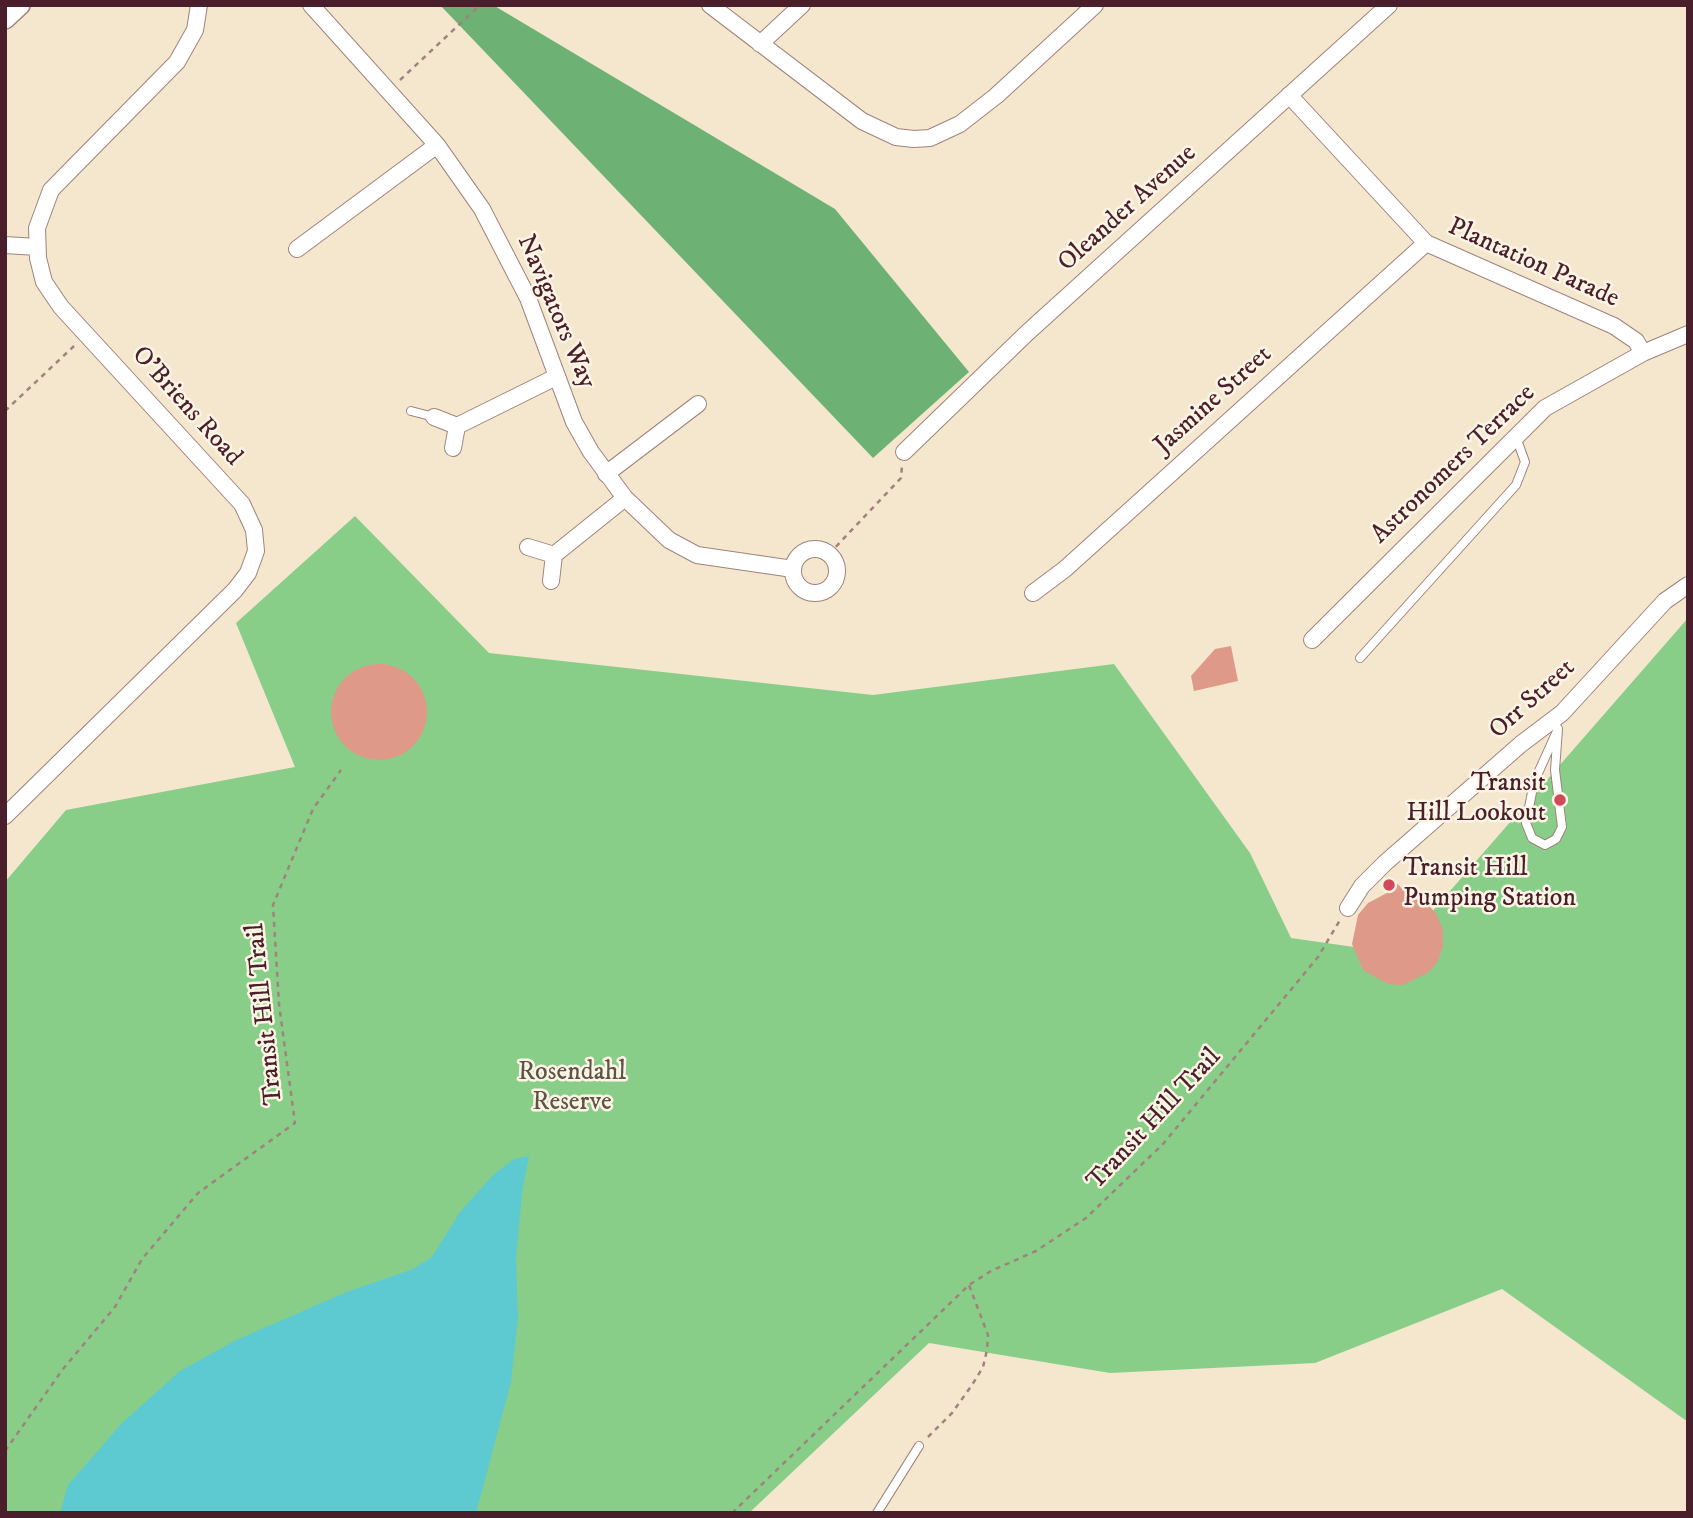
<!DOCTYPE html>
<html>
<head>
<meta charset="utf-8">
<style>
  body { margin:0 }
  #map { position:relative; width:1693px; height:1518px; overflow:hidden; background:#f4e7cd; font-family:"IM FELL DW Pica",serif }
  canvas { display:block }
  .frame { position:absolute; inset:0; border:7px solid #4a1f2b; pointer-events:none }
</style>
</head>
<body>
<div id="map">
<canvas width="1693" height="1518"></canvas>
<div class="frame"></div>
</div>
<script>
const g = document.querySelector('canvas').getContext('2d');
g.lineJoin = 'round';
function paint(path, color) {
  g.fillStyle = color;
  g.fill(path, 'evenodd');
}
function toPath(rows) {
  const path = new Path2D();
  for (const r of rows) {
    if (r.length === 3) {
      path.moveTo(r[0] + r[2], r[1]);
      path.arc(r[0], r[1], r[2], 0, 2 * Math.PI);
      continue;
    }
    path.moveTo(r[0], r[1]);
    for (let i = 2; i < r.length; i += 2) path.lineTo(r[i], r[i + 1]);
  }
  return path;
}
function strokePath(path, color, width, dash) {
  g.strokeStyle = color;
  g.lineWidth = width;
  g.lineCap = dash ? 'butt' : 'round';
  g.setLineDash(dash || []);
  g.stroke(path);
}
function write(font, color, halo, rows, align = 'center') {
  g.font = font + ' "IM FELL DW Pica",serif';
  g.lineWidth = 5;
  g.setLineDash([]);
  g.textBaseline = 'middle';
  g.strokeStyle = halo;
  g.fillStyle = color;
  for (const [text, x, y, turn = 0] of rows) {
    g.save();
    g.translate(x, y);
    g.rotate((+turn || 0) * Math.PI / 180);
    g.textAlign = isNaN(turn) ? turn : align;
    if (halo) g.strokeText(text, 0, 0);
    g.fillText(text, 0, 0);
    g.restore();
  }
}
const green = toPath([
  [355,516,489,653,873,695,1114,664,1250,853,1291,938,1396,953,1688,618,1688,1422,1502,1289,1315,1363,1110,1373,929,1343,749,1513,5,1513,5,882,66,810,295,767,236,623]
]);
const forest = toPath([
  [440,5,493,5,835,209,969,372,873,458]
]);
const water = toPath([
  [529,1156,522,1193,516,1259,518,1318,511,1382,476,1513,60,1513,68,1485,122,1423,180,1371,236,1340,349,1291,413,1269,432,1257,460,1212,494,1174,514,1159]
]);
const building = toPath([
  [1231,646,1238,681,1194,691,1191,676,1215,649],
  [379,712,48],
  [1391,877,1407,894,1427,903,1437,915,1443,930,1443,946,1438,961,1429,972,1403,985,1388,984,1363,970,1352,944,1358,915,1368,903,1387,893,1381,886]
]);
const path = toPath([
  [400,80,480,5],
  [5,411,74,346],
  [829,554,901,478,902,466],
  [928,1437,952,1413,972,1385,983,1367,987,1350,988,1335,969,1285],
  [5,1451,63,1369,115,1307,142,1259,198,1193,295,1123,279,1004,273,905,313,809,341,770],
  [732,1513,969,1285,991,1271,1036,1251,1086,1218,1163,1144,1318,957,1340,920]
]);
const service = toPath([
  [411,411,434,417],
  [1360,658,1516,485,1525,462,1516,437],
  [1553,719,1558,729,1534,782,1526,823,1532,838,1545,845,1556,839,1562,827,1555,770,1558,729],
  [877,1513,919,1446]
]);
const minor = toPath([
  [311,5,437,145,482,209,528,298,574,422,591,452,625,498,669,540,697,555,793,569],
  [710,5,862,121,896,137,914,139,930,138,960,124,996,96,1095,5],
  [760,44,802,5],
  [1289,95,1426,243,1614,326,1636,341,1643,353],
  [5,245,37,247],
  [297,249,437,145],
  [434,417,457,426,453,448],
  [457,426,556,377],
  [904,452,1027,333,1389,5],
  [606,474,698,404],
  [528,547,554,555,551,581],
  [815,571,22],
  [554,555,625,498],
  [1033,593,1065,569,1426,243],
  [1312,640,1545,408,1643,353,1688,334],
  [5,816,235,590,248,573,256,551,254,530,242,504,61,307,44,282,38,258,37,228,51,190,177,62,195,30,199,5],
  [1348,908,1362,886,1385,863,1521,744,1562,713,1665,601,1688,585]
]);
const tertiary = toPath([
  [5,19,20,5]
]);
const markers = [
  [1560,800,7,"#d1495b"],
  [1389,885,7,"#d1495b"]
];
const streetNames = [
  ["Oleander Avenue",1128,209,-42],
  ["Plantation Parade",1533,264,24],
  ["Navigators Way",555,312,67],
  ["Jasmine Street",1214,401,-42],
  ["O'Briens Road",186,407,48],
  ["Astronomers Terrace",1454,465,-44],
  ["Orr Street",1533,700,-42],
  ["Transit Hill Trail",266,1014,-96],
  ["Transit Hill Trail",1155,1120,-47]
];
const poiNames = [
  ["Transit",1546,785],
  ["Hill Lookout",1546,815],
  ["Transit Hill",1403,870,"left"],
  ["Pumping Station",1403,900,"left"]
];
const parkNames = [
  ["Rosendahl",572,1074],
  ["Reserve",572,1104]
];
paint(green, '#88ce89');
paint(forest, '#6eb175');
paint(water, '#5dcad2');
paint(building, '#df9989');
strokePath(service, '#9f837c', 10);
strokePath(minor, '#9f837c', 18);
strokePath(tertiary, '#9f837c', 22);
strokePath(path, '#9f837c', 2.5, [5, 5]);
strokePath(service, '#fff', 8);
strokePath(minor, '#fff', 16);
strokePath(tertiary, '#fff', 19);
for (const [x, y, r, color] of markers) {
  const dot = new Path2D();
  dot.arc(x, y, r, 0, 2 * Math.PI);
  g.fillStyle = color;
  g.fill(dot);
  strokePath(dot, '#fcf5e5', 2.5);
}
write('26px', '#4a1f2b', '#fcf5e5', streetNames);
write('26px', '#4a1f2b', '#fcf5e5', poiNames, 'right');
write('26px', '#5d5447', '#fcf5e5', parkNames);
</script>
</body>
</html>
